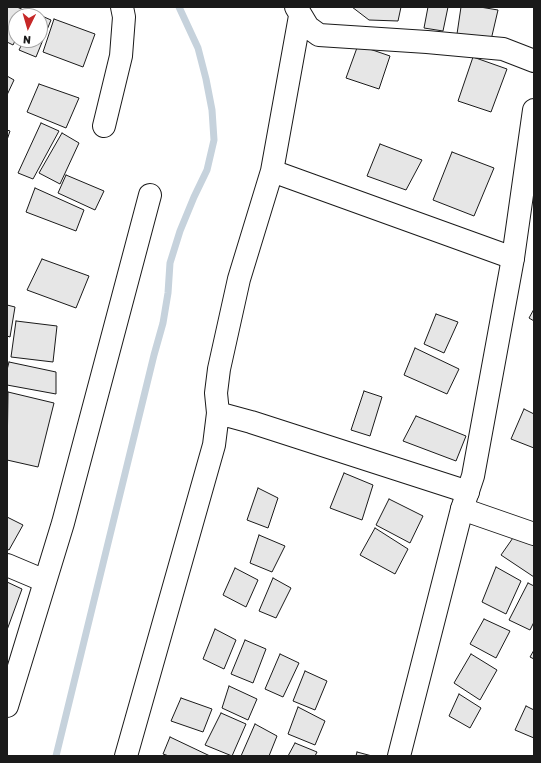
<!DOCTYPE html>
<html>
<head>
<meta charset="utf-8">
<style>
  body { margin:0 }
  #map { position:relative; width:541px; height:763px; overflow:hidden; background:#fff; font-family:Rubik,sans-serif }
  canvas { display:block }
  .frame { position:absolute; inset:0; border:8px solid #1a1a1a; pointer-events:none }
  .north { position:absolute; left:8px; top:8px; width:40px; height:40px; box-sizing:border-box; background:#fff; border:1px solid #a3a3a3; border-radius:50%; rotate:185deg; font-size:11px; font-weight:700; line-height:16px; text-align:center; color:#1a1a1a }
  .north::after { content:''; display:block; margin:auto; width:14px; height:18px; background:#c62828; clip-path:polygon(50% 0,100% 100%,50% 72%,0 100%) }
</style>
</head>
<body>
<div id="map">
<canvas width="541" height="763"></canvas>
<div class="frame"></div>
<div class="north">N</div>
</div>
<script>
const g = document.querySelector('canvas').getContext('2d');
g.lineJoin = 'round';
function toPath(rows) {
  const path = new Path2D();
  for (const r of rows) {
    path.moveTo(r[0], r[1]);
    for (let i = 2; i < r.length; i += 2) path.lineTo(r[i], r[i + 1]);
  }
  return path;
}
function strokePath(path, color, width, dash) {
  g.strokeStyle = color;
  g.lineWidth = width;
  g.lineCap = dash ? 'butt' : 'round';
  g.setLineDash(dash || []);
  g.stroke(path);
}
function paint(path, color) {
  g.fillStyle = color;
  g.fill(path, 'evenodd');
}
const stream = toPath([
  [56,756,154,355,163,323,168,293,170,263,180,231,194,197,207,170,214,140,212,110,206,79,198,48,179,7]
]);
const building = toPath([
  [7,7,17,7,28,12,26,16,16,16,16,39,13,45,7,42,7,7],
  [352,7,401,7,398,21,369,20,352,7],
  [428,7,448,7,443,31,424,28,428,7],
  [461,7,480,7,498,10,491,40,457,34,461,7],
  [35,13,51,20,36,57,19,50,24,40,40,40,40,16,34,16,35,13],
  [54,19,95,34,83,67,43,52,54,19],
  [358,45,390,56,379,89,346,78,358,45],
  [473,57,507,69,491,112,458,101,473,57],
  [7,76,14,80,7,95,7,76],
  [39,84,79,98,66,128,27,112,39,84],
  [41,123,59,131,33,179,18,173,41,123],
  [7,130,10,131,7,140,7,130],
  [62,133,79,143,60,184,39,173,62,133],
  [380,144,422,160,406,190,367,176,380,144],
  [452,152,494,168,474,216,433,200,452,152],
  [66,175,104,191,95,210,58,193,66,175],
  [35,188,84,210,76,231,26,212,35,188],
  [42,259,89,276,76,308,27,290,42,259],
  [7,305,15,307,10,337,7,336,7,305],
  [534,309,534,321,529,318,534,309],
  [436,314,458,322,444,353,424,344,436,314],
  [16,321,57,326,53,362,11,357,16,321],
  [415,348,459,369,447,394,404,375,415,348],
  [9,362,56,372,56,394,7,385,7,370,9,362],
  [364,391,382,397,370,436,351,430,364,391],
  [8,392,54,403,38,467,7,460,8,392],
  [524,409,534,414,534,448,511,439,524,409],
  [416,416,466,436,456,461,403,441,416,416],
  [344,473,373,485,362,520,330,508,344,473],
  [258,488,278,498,268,528,247,520,258,488],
  [389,499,423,516,410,543,376,525,389,499],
  [7,517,23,525,9,550,7,549,7,517],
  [375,528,408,549,395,574,360,555,375,528],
  [259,535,285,546,272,572,250,563,259,535],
  [515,535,534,546,534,577,501,555,515,535],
  [496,567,521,581,506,614,482,602,496,567],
  [235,568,258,580,246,607,223,595,235,568],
  [273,578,291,588,276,618,259,611,273,578],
  [7,582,22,589,7,630,7,582],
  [528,583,534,586,534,622,530,630,509,620,528,583],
  [484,619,510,631,496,658,470,644,484,619],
  [215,629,236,640,224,669,203,659,215,629],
  [245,640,266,649,253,683,231,674,245,640],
  [534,650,534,659,530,657,534,650],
  [280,654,299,663,283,697,265,689,280,654],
  [471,654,497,670,480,700,454,683,471,654],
  [305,671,327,681,315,710,293,701,305,671],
  [229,686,257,699,248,720,222,708,229,686],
  [459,694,481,708,470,728,449,716,459,694],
  [181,698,212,709,203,732,171,721,181,698],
  [526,706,534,710,534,738,515,730,526,706],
  [298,707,325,721,315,745,288,734,298,707],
  [221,713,246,724,232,756,205,745,221,713],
  [255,724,277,736,269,756,241,756,255,724],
  [170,737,210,756,169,756,163,754,170,737],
  [295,743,317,752,315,756,288,756,295,743],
  [357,752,372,756,356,756,357,752]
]);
const minor = toPath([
  [296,7,308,27,319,35,427,42,503,49,534,61],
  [104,126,121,56,124,17,122,7],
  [272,171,513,258],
  [218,413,216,393,219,369,239,279,272,171,300,16],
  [462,509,534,534],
  [7,565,45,581],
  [7,706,63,523,150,195],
  [126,756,214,445,218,413,251,422,468,492]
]);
const secondary = toPath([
  [399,756,462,509,473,476,513,258,534,110]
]);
strokePath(stream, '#c6d2dc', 7);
paint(building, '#e6e6e6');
strokePath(building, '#1a1a1a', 1);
strokePath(minor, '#1a1a1a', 24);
strokePath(secondary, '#1a1a1a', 24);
strokePath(minor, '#fff', 22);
strokePath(secondary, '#fff', 22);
</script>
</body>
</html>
